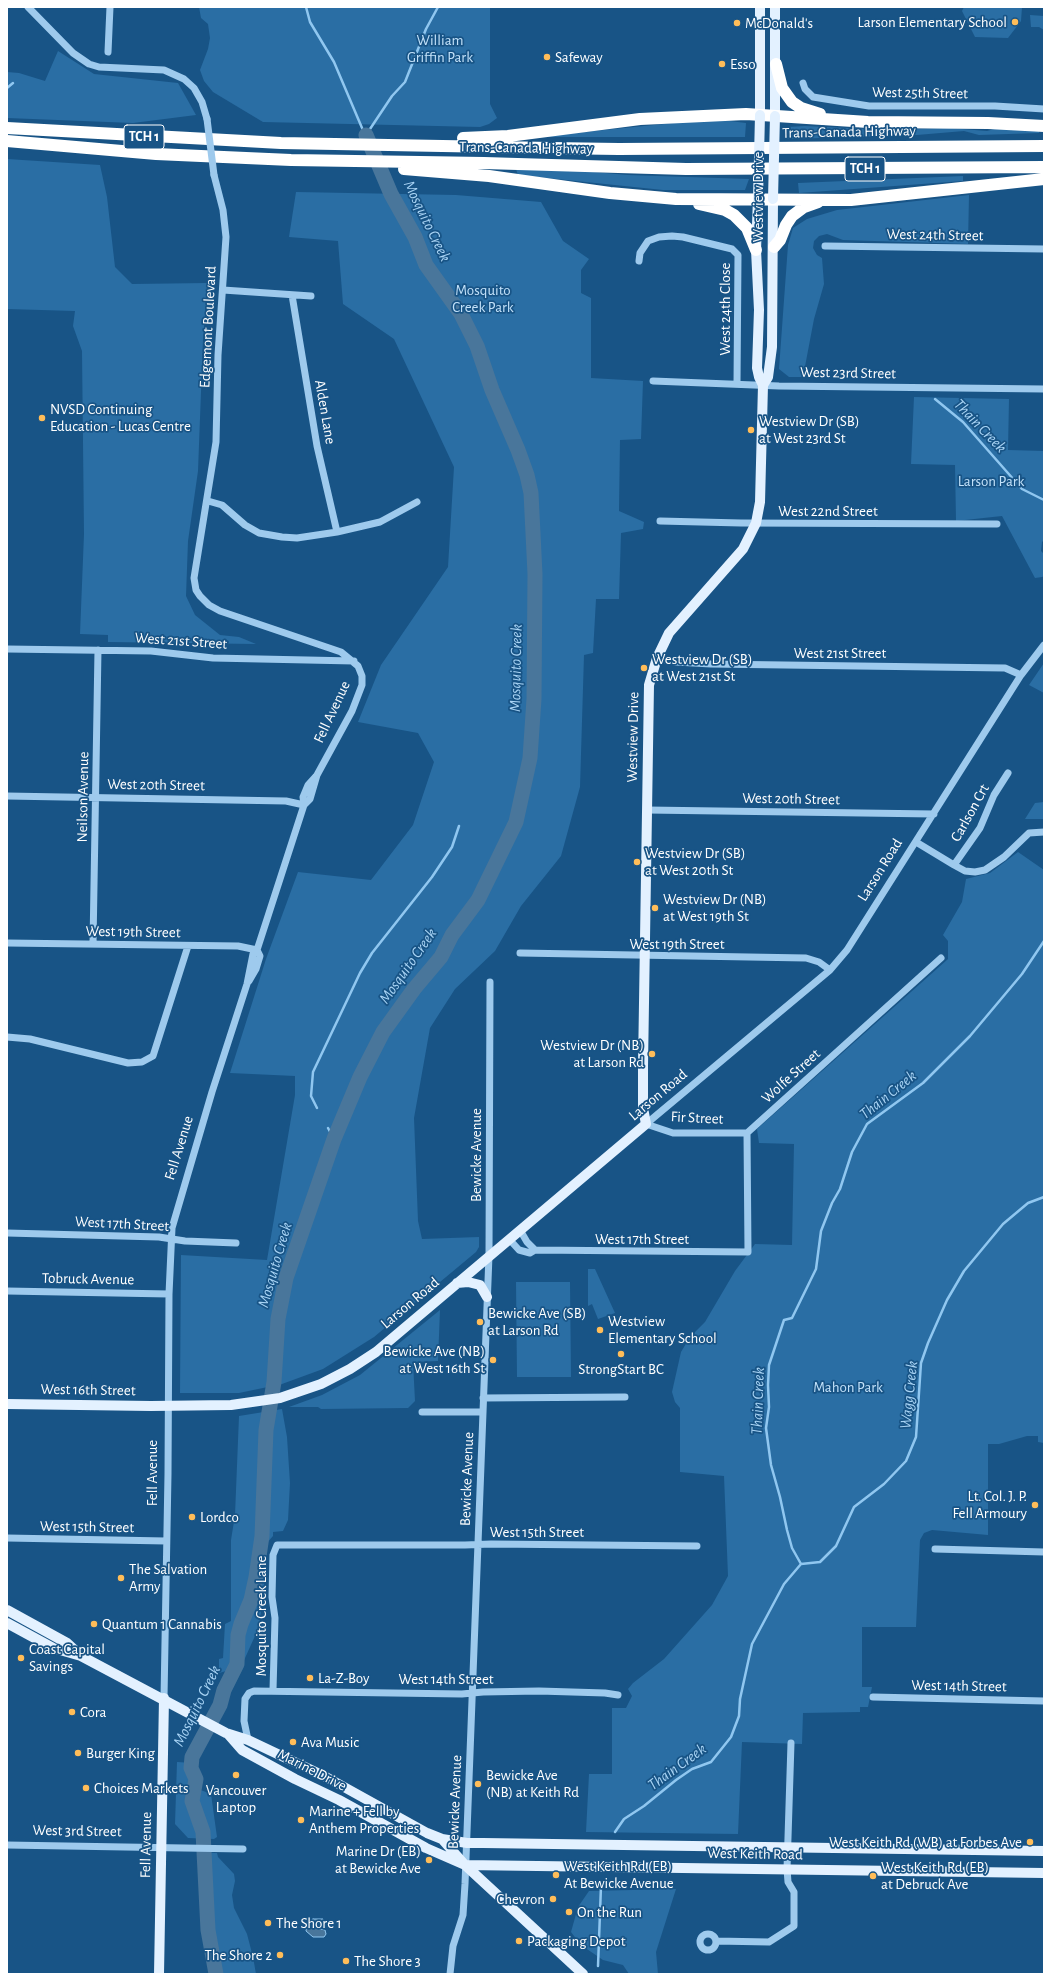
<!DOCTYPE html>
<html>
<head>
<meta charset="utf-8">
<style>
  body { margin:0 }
  #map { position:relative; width:1051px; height:1981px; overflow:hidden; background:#185486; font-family:"Alegreya Sans",sans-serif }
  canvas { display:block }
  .frame { position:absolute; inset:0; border:8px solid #fff; pointer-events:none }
</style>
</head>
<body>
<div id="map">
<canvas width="1051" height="1981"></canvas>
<div class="frame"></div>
</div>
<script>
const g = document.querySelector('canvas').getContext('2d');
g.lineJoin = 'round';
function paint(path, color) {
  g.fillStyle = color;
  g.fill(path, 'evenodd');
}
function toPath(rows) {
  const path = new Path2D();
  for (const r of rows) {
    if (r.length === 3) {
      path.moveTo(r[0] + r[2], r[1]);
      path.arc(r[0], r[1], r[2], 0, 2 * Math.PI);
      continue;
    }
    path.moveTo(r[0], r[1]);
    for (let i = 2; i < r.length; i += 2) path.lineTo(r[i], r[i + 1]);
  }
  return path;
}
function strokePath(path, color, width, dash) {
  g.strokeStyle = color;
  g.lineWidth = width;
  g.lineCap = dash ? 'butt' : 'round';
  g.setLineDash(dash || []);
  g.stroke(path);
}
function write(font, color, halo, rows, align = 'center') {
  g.font = font + ' "Alegreya Sans",sans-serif';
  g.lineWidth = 3.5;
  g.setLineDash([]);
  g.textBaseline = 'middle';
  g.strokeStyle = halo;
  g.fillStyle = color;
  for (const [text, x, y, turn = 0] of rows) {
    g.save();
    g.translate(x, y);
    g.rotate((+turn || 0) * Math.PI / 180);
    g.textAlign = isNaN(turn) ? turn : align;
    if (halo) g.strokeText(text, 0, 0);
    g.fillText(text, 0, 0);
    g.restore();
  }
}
const green = toPath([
  [199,7,490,7,490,104,497,118,489,124,480,127,263,122,213,92,204,81,200,70,208,49,210,38,208,24,201,18],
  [964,7,1022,7,1021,21,1008,38,975,37,962,11],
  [1030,15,1044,16,1044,30,1039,27,1031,27],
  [58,51,94,74,178,83,196,115,133,123,7,118,7,72,19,73,45,81],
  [714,119,746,123,745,137,534,137],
  [805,126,892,130,949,128,987,131,1005,126,1040,129,1039,133,979,135,964,131,917,135,787,139,787,127],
  [7,159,100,165,107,197,115,267,132,284,208,283,203,339,198,471,188,541,186,596,195,615,220,635,239,637,256,644,108,642,108,635,80,634,84,534,82,351,73,326,75,311,7,309],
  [516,169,559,169,628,175,749,179,745,190,663,190,518,175],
  [963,176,963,181,799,193,798,183],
  [296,192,456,195,541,202,563,241,589,259,581,270,581,293,591,298,591,378,643,381,641,439,620,440,619,511,644,522,643,529,621,533,619,599,596,599,593,653,584,655,580,787,561,856,521,906,495,951,455,989,430,1028,414,1118,418,1221,422,1239,479,1237,479,1247,476,1252,374,1337,323,1369,282,1384,239,1393,180,1393,181,1255,267,1260,295,1095,295,1076,230,1073,266,959,298,872,371,880,413,825,434,762,418,733,358,722,381,665,448,567,454,467,394,339,343,304,338,241,289,237],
  [969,195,968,244,843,240,827,234,819,236,814,241,813,248,817,255,822,258,824,284,814,319,803,377,789,377,779,369,788,245,793,228,807,219,837,210],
  [914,397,1009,399,1008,450,1044,451,1044,540,1042,542,1041,551,1044,554,1044,576,1042,577,1035,578,1002,516,956,521,955,465,911,464],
  [1044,663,1044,693,1029,685],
  [1044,802,1044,819,1025,819,1035,803],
  [1018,852,1044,870,1044,1443,1038,1442,1038,1436,1027,1436,999,1444,988,1444,988,1535,932,1530,924,1533,920,1540,916,1627,862,1627,862,1687,872,1687,868,1707,860,1707,860,1712,803,1713,802,1744,742,1742,738,1834,586,1832,589,1774,612,1774,612,1708,626,1708,632,1696,628,1689,633,1683,664,1659,712,1605,728,1576,724,1476,680,1472,680,1408,675,1402,672,1392,681,1352,690,1337,705,1322,735,1271,755,1244,792,1245,794,1144,759,1143,757,1129,948,959,948,941,943,935,962,902,966,879,990,873],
  [588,1269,595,1269,615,1313,598,1319,592,1304,588,1306],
  [516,1282,570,1282,571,1377,517,1377],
  [440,1310,438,1361,413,1362,415,1401,408,1408,321,1409,318,1407,289,1407,322,1395,360,1375],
  [282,1409,287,1437,290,1483,288,1520,283,1531,273,1532,273,1536,266,1544,264,1589,259,1627,241,1667,219,1673,219,1659,223,1658,225,1624,231,1621,231,1540,235,1515,239,1416],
  [177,1762,193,1763,193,1787,211,1794,217,1837,214,1839,188,1838,175,1824],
  [198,1852,217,1853,218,1857,234,1874,235,1881,232,1895,234,1908,247,1934,253,1957,256,1974,211,1974],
  [676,1889,656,1952,658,1974,629,1974,623,1965,603,1960,581,1945,571,1932,578,1907,589,1891]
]);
const water = toPath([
  [313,1919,323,1919,323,1922,315,1924,316,1928,325,1930,326,1934,324,1937,313,1937,306,1931,307,1923,313,1919]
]);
const stream = toPath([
  [306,7,310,22,334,62,365,135],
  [7,88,13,83],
  [366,135,392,96,405,82,426,29,438,7],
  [935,399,963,422,1022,489,1044,500],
  [317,1108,311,1096,313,1072,360,973,372,953,432,877,452,847,459,826],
  [328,1128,334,1139],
  [801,1564,792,1548,787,1530,780,1497,771,1465,766,1428,769,1407,768,1385,769,1365,784,1320,792,1318,816,1269,821,1231,832,1203,840,1189,852,1152,867,1124,923,1083,970,1036,1022,974,1044,941],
  [801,1564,820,1562,836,1546,854,1507,884,1484,906,1461,916,1437,921,1363,928,1343,947,1300,964,1271,1003,1224,1028,1203,1044,1197],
  [615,1832,624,1819,644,1806,676,1780,692,1769,711,1762,731,1737,739,1716,740,1699,752,1644,784,1584,801,1564],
  [598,1966,601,1886]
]);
const river = toPath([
  [216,1974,208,1930,203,1832,192,1801,196,1779,191,1768,192,1757,220,1705,224,1690,237,1664,238,1635,241,1624,251,1600,256,1577,262,1536,266,1430,274,1382,278,1319,286,1278,334,1139,360,1077,383,1032,414,989,441,957,452,935,478,900,516,822,530,758,534,699,535,574,531,493,527,475,518,450,492,390,477,346,461,314,426,265,415,237,391,194,366,135]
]);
const minor = toPath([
  [28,7,73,53,89,64,99,67,164,70,184,79,194,88,202,102,207,119],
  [108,52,110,7],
  [803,83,805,89,813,97,869,106,995,106,1044,109],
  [825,246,1044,249],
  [639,261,640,253,648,241,659,237,672,236,683,237,732,249,738,255,737,384],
  [223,290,311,296],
  [292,295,317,446,337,532],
  [653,381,779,386,1044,389],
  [208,501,222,505,245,525,259,533,282,537,297,538,337,532,380,522,417,502],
  [660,521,741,523,997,524],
  [7,649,151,651,213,658,354,661],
  [657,658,676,662,711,664,1005,668,1021,675],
  [7,796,286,801,304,805],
  [304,805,310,799,317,775],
  [647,810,934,814],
  [916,842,954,865,965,871,975,872,985,870,1004,857,1029,833,1044,832],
  [954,865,980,828,994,795,1008,773],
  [7,943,238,946,257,950],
  [93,944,98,650],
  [520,953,806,958,819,962,830,970],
  [249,981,256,969,260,956,257,950],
  [7,1037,30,1039,128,1063,142,1062,153,1056,188,946],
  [646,1124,830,970,847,950,1021,675,1044,645],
  [646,1124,673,1133,747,1133],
  [520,1230,527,1242,535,1250],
  [7,1233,159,1237,185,1241,236,1243],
  [509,1239,519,1250,530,1253,535,1250,748,1252,747,1133,941,958],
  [7,1291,169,1294],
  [483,1398,625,1397],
  [422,1412,483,1412],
  [7,1538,166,1541],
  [935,1549,1044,1552],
  [273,1690,275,1618,272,1597,273,1555,277,1545,465,1545,491,1544,697,1546],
  [873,1697,1044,1701],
  [164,1698,168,1474,169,1294,172,1228,212,1092,247,984,253,954,257,950,304,805,303,797,308,785,317,775,352,711,362,685,362,676,358,666,341,652,220,611,209,605,200,596,196,590,194,578,216,442,218,355,226,237,223,210,214,175],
  [248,1740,244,1721,245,1699,249,1693,254,1691,462,1694,483,1692,539,1691,605,1693,618,1695],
  [7,1845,243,1849],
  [708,1942,8],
  [716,1941,769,1942,794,1926,794,1892,788,1882,787,1869,791,1743],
  [450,1974,453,1946,463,1915,465,1884,489,1255,490,982]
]);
const major = toPath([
  [775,7,775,116],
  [760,115,760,7],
  [758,199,756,250,759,310,757,368,759,377,763,385],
  [457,1283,468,1282,480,1285,487,1297],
  [7,1404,151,1406,231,1405,280,1398,321,1384,350,1369,376,1352,646,1124,643,1108,643,1066,649,685,657,658,669,633,743,549,756,523,760,502,763,385,768,377,772,347,773,199],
  [7,1610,67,1643,80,1655],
  [7,1623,53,1648,81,1656,226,1733,248,1740,326,1777,427,1833,442,1839,467,1843,483,1843,1044,1851],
  [228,1734,242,1750,295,1779,339,1800,426,1848,465,1865,1044,1873],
  [442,1839,465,1865,583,1974],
  [159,1974,164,1698]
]);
const highway = toPath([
  [776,64,782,88,792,102,801,108,820,114],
  [7,128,281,143,550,148,619,149,1044,146],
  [463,138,508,136,640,119,746,114,868,122,988,123,1044,126],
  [7,141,156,154,291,160,484,163,686,169,1044,167],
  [404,169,489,176,610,193,676,199,851,200,1044,179],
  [699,204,725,210,734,215,747,228,756,250],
  [774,247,780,240,786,225,792,216,804,207,818,202]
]);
const minorBridge = toPath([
  [207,119,214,175]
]);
const majorBridge = toPath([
  [758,199,760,115],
  [773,199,775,116]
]);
const markers = [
  [1015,22,4,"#ffbd59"],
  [737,23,4,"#ffbd59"],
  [547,57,4,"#ffbd59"],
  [722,64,4,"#ffbd59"],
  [42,418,4,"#ffbd59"],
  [751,430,4,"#ffbd59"],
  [644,668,4,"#ffbd59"],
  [637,862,4,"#ffbd59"],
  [655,908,4,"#ffbd59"],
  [652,1054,4,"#ffbd59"],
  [480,1322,4,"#ffbd59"],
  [600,1330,4,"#ffbd59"],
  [621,1354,4,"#ffbd59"],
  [493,1360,4,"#ffbd59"],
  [1035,1505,4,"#ffbd59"],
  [192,1517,4,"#ffbd59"],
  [121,1578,4,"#ffbd59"],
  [94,1624,4,"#ffbd59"],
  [21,1658,4,"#ffbd59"],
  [310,1678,4,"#ffbd59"],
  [72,1712,4,"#ffbd59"],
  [293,1742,4,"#ffbd59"],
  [78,1753,4,"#ffbd59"],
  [236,1775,4,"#ffbd59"],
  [478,1784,4,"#ffbd59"],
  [86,1788,4,"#ffbd59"],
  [301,1820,4,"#ffbd59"],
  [1030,1842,4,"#ffbd59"],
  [429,1860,4,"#ffbd59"],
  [556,1875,4,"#ffbd59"],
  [873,1876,4,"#ffbd59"],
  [553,1899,4,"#ffbd59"],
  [569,1912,4,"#ffbd59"],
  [268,1923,4,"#ffbd59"],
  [519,1941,4,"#ffbd59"],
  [280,1955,4,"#ffbd59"],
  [346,1961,4,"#ffbd59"]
];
const shields = [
  [144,137,40],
  [865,169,40]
];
const shieldNames = [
  ["TCH 1",144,137],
  ["TCH 1",865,169]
];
const poiNames = [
  ["Larson Elementary School",1007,22,"right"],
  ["McDonald's",745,23],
  ["Safeway",555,57],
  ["Esso",730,64],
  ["NVSD Continuing",50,409],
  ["Education - Lucas Centre",50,426],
  ["Westview Dr (SB)",759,421],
  ["at West 23rd St",759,438],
  ["Westview Dr (SB)",652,659],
  ["at West 21st St",652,676],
  ["Westview Dr (SB)",645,853],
  ["at West 20th St",645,870],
  ["Westview Dr (NB)",663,899],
  ["at West 19th St",663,916],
  ["Westview Dr (NB)",644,1045,"right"],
  ["at Larson Rd",644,1062,"right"],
  ["Bewicke Ave (SB)",488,1313],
  ["at Larson Rd",488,1330],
  ["Westview",608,1321],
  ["Elementary School",608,1338],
  ["Bewicke Ave (NB)",485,1351,"right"],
  ["at West 16th St",485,1368,"right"],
  ["StrongStart BC",621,1369,"center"],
  ["Lt. Col. J. P.",1027,1496,"right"],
  ["Fell Armoury",1027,1513,"right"],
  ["Lordco",200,1517],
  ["The Salvation",129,1569],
  ["Army",129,1586],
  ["Quantum 1 Cannabis",102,1624],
  ["Coast Capital",29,1649],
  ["Savings",29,1666],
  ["La-Z-Boy",318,1678],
  ["Cora",80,1712],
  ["Ava Music",301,1742],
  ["Burger King",86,1753],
  ["Bewicke Ave",486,1775],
  ["(NB) at Keith Rd",486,1792],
  ["Choices Markets",94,1788],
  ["Vancouver",236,1790,"center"],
  ["Laptop",236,1807,"center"],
  ["Marine + Fell by",309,1811],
  ["Anthem Properties",309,1828],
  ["West Keith Rd (WB) at Forbes Ave",1022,1842,"right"],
  ["Marine Dr (EB)",421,1851,"right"],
  ["at Bewicke Ave",421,1868,"right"],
  ["West Keith Rd (EB)",564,1866],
  ["At Bewicke Avenue",564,1883],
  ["West Keith Rd (EB)",881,1867],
  ["at Debruck Ave",881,1884],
  ["Chevron",545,1899,"right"],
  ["On the Run",577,1912],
  ["The Shore 1",276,1923],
  ["Packaging Depot",527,1941],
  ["The Shore 2",272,1955,"right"],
  ["The Shore 3",354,1961]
];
const parkNames = [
  ["William",440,40],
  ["Griffin Park",440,57],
  ["Mosquito",483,290],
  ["Creek Park",483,307],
  ["Larson Park",991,481],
  ["Mahon Park",848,1387]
];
const streetNames = [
  ["West 25th Street",920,93,1],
  ["Trans-Canada Highway",849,132,-1],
  ["Trans-Canada Highway",526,148,1],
  ["Westview Drive",758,197,-90],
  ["West 24th Street",935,235,1],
  ["West 24th Close",725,309,-90],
  ["Edgemont Boulevard",208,327,-87],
  ["West 23rd Street",848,373,1],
  ["Alden Lane",325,412,80],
  ["West 22nd Street",828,511],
  ["West 21st Street",181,641,4],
  ["West 21st Street",840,653],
  ["Fell Avenue",332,712,-65],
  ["Westview Drive",633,737,-89],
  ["West 20th Street",156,785,1],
  ["Neilson Avenue",83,797,-89],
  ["West 20th Street",791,799,1],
  ["Carlson Crt",970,813,-61],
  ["Larson Road",880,870,-58],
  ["West 19th Street",133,932,1],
  ["West 19th Street",677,944],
  ["Wolfe Street",791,1076,-42],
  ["Larson Road",658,1095,-40],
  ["Fir Street",697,1118,3],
  ["Fell Avenue",179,1148,-73],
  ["Bewicke Avenue",476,1155,-90],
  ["West 17th Street",122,1224,3],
  ["West 17th Street",642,1239],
  ["Tobruck Avenue",88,1279,1],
  ["Larson Road",410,1303,-40],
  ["West 16th Street",88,1390,1],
  ["Fell Avenue",152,1473,-90],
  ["Bewicke Avenue",467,1479,-88],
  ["West 15th Street",87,1527,1],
  ["West 15th Street",537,1532],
  ["Mosquito Creek Lane",261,1616,-90],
  ["West 14th Street",446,1679],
  ["West 14th Street",959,1686,1],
  ["Marine Drive",312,1770,27],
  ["Bewicke Avenue",455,1802,-88],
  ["West 3rd Street",77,1831,1],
  ["Fell Avenue",146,1845,-89],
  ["West Keith Road",755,1854,1]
];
const waterNames = [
  ["Mosquito Creek",427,221,64],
  ["Thain Creek",980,426,46],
  ["Mosquito Creek",516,668,-89],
  ["Mosquito Creek",408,966,-55],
  ["Thain Creek",888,1095,-39],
  ["Mosquito Creek",275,1265,-74],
  ["Wagg Creek",909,1395,-84],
  ["Thain Creek",758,1401,-88],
  ["Mosquito Creek",197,1706,-64],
  ["Thain Creek",677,1767,-36]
];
paint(green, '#2a6ea4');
paint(water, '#49769b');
strokePath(water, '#90c7f0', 1);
strokePath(stream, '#90c7f0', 2.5);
strokePath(river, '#49769b', 15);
strokePath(minor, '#9ecaed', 7);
strokePath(major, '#e3f1ff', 10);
strokePath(highway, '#fff', 12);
strokePath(minorBridge, '#9ecaed', 7);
strokePath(majorBridge, '#e3f1ff', 10);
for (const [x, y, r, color] of markers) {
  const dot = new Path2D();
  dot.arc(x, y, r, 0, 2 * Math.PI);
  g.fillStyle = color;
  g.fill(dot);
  strokePath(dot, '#185486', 1.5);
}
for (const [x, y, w] of shields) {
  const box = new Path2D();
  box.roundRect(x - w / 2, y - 12, w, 24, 3);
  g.fillStyle = '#185486';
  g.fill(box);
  strokePath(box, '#fff', 1);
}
write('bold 14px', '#fff', null, shieldNames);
write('15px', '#fff', '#185486', poiNames, 'left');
write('15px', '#c3e2fa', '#185486', parkNames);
write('15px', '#fff', '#185486', streetNames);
write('italic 16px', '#a9d4f5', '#185486', waterNames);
</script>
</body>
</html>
